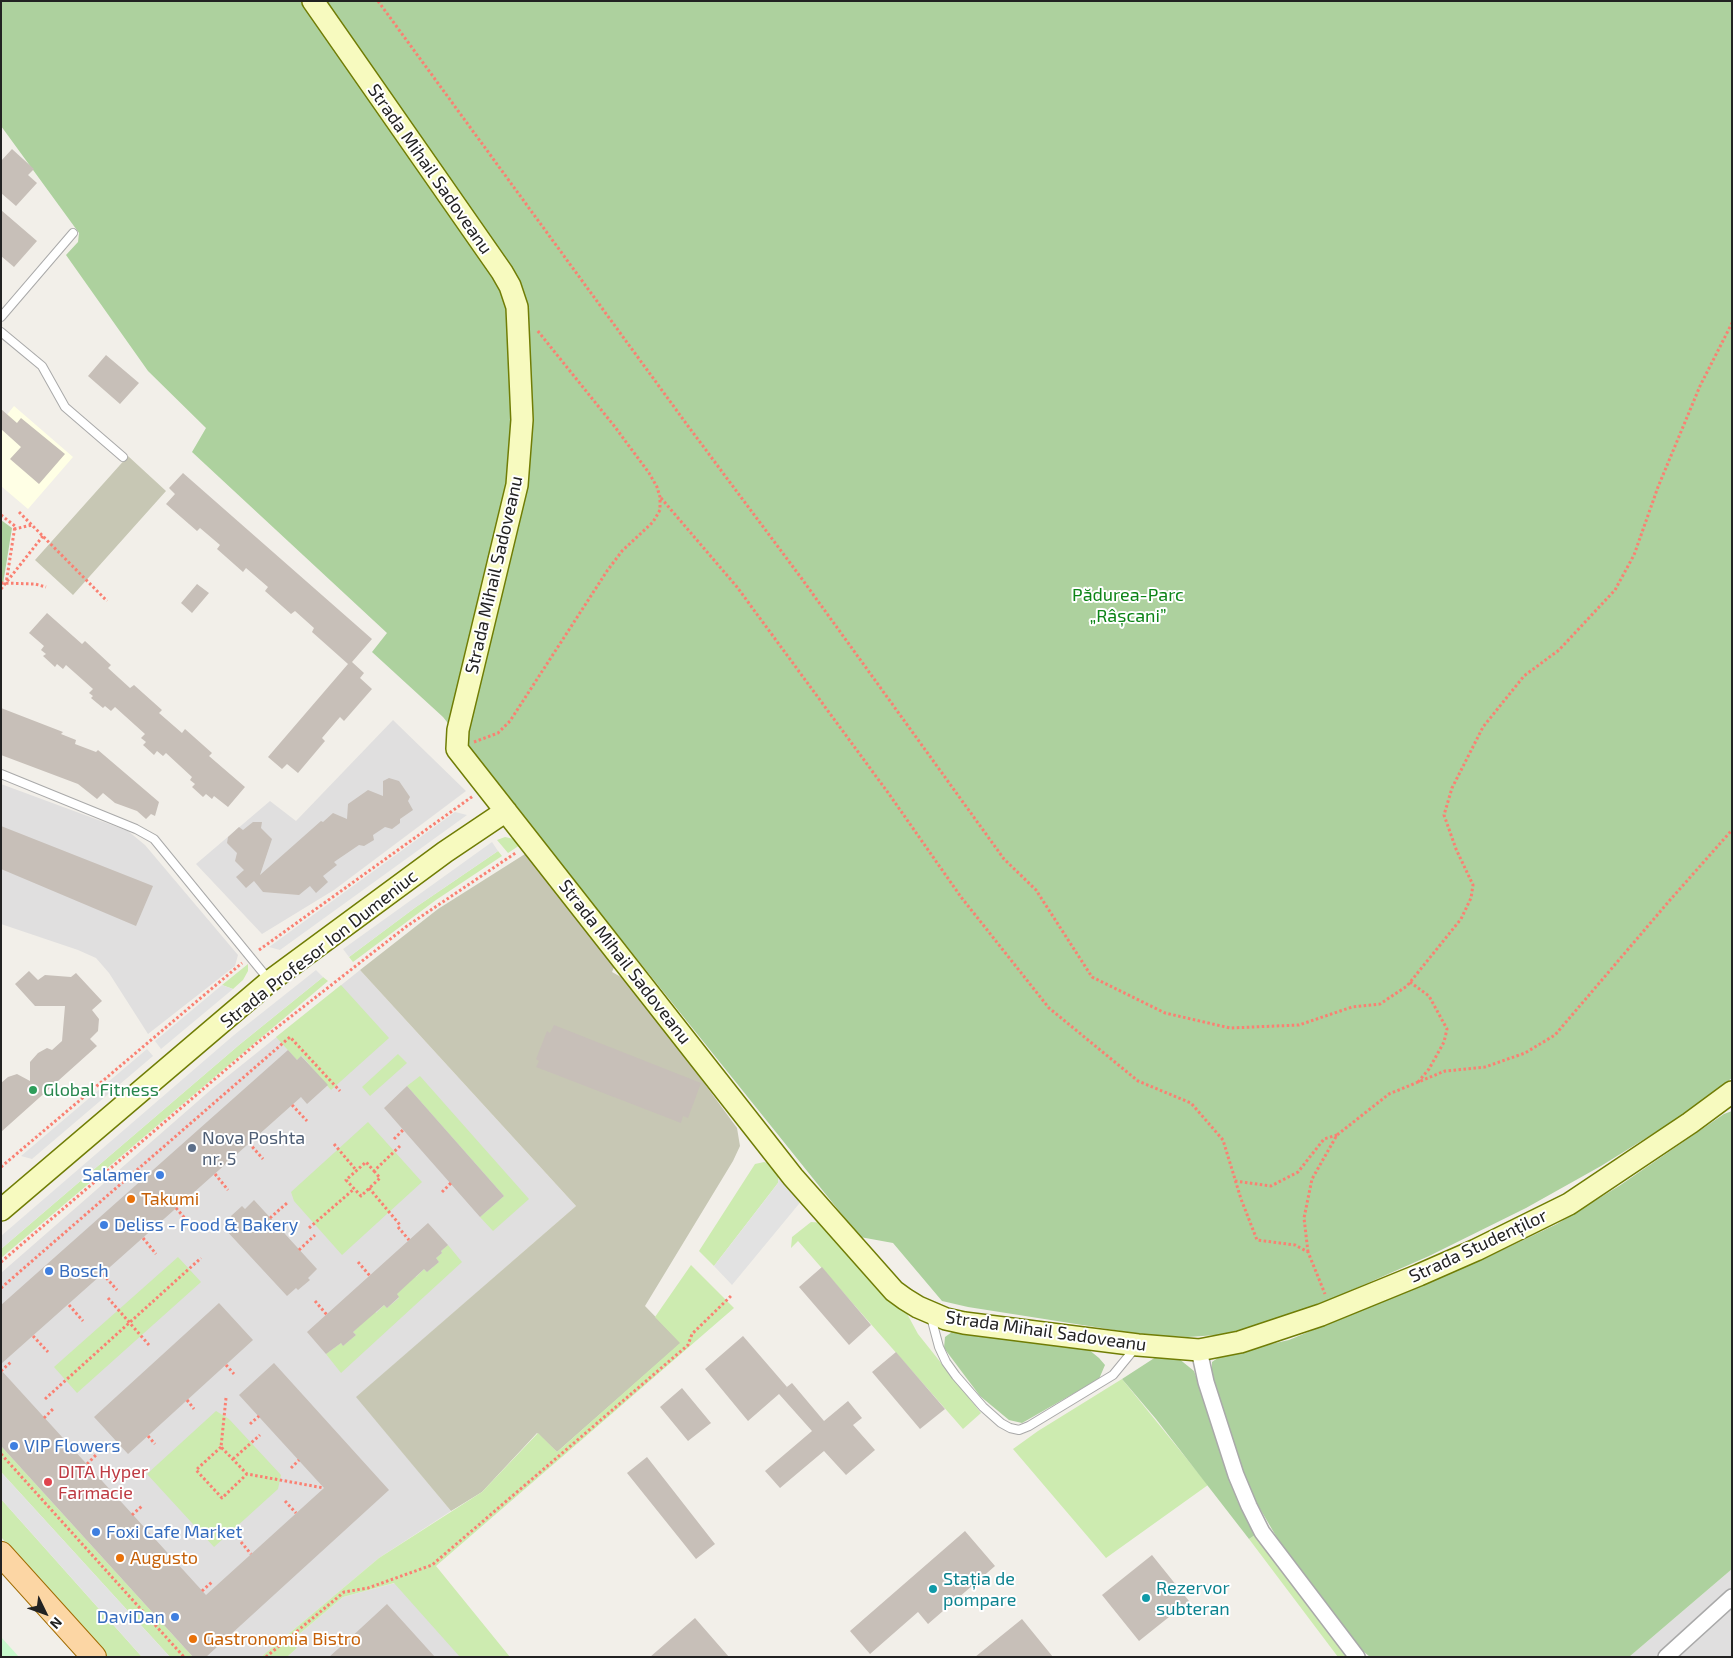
<!DOCTYPE html>
<html>
<head>
<meta charset="utf-8">
<style>
  body { margin:0 }
  #map { position:relative; width:1733px; height:1658px; overflow:hidden; background:#f2efe9; font-family:"Exo 2",sans-serif }
  canvas { display:block }
  .frame { position:absolute; inset:0; border:2px solid #222; pointer-events:none }
  .north { position:absolute; left:20px; top:1588px; width:50px; height:50px; -webkit-text-stroke:4px #fff; paint-order:stroke; rotate:132deg; font-size:14px; font-weight:700; line-height:20px; text-align:center; color:#222 }
  .north::after { content:''; display:block; margin:auto; width:18px; height:22px; background:#222; clip-path:polygon(50% 0,100% 100%,50% 72%,0 100%) }
</style>
</head>
<body>
<div id="map">
<canvas width="1733" height="1658"></canvas>
<div class="frame"></div>
<div class="north">N</div>
</div>
<script>
const g = document.querySelector('canvas').getContext('2d');
g.lineJoin = 'round';
function paint(path, color) {
  g.fillStyle = color;
  g.fill(path, 'evenodd');
}
function toPath(rows) {
  const path = new Path2D();
  for (const r of rows) {
    path.moveTo(r[0], r[1]);
    for (let i = 2; i < r.length; i += 2) path.lineTo(r[i], r[i + 1]);
  }
  return path;
}
function strokePath(path, color, width, dash) {
  g.strokeStyle = color;
  g.lineWidth = width;
  g.lineCap = dash ? 'butt' : 'round';
  g.setLineDash(dash || []);
  g.stroke(path);
}
function write(font, color, halo, rows, align = 'center') {
  g.font = font + ' "Exo 2",sans-serif';
  g.lineWidth = 4;
  g.setLineDash([]);
  g.textBaseline = 'middle';
  g.strokeStyle = halo;
  g.fillStyle = color;
  for (const [text, x, y, turn = 0] of rows) {
    g.save();
    g.translate(x, y);
    g.rotate((+turn || 0) * Math.PI / 180);
    g.textAlign = isNaN(turn) ? turn : align;
    if (halo) g.strokeText(text, 0, 0);
    g.fillText(text, 0, 0);
    g.restore();
  }
}
const residential = toPath([
  [393,720,466,791,334,890,262,934,196,864,270,801,296,821],
  [1,784,128,831,145,845,238,955,235,966,148,1034,109,973,96,958,78,950,1,924],
  [360,970,576,1206,357,1397,451,1511,379,1558,261,1657,193,1657,1,1446,1,1273,213,1088],
  [1732,1569,1732,1657,1629,1657],
  [395,1583,510,1657,287,1657,297,1648,291,1641,343,1597]
]);
const education = toPath([
  [14,406,73,457,28,509,1,486,1,422]
]);
const construction = toPath([
  [128,456,166,491,73,595,35,560],
  [525,854,615,965,612,972,630,982,737,1128,740,1146,733,1161,645,1306,681,1343,557,1452,537,1433,482,1492,451,1511,356,1397,576,1206,360,970,438,909]
]);
const grass = toPath([
  [505,837,514,839,523,843,508,853,497,840],
  [498,851,502,856,436,900,353,962,349,957,416,907],
  [248,964,248,971,243,980,233,989,222,985],
  [323,977,328,981,1,1258,1,1249,239,1045],
  [341,985,389,1038,331,1090,302,1056,297,1060,276,1037],
  [398,1054,407,1063,370,1096,362,1087],
  [420,1076,529,1199,493,1231,480,1217,504,1196,407,1086],
  [368,1122,422,1182,342,1255,294,1201,291,1192],
  [764,1162,771,1164,779,1171,778,1183,714,1266,699,1251,755,1164],
  [811,1222,826,1223,905,1310,918,1334,981,1413,963,1429,798,1241,791,1248,792,1237],
  [448,1245,462,1262,341,1373,326,1354,341,1343,343,1346,356,1335,353,1332,375,1311,376,1313,384,1305,387,1308,399,1298,397,1294,414,1276,416,1277,424,1269,427,1272,439,1262,436,1258,442,1253,441,1251],
  [178,1257,201,1282,77,1393,54,1367],
  [691,1265,734,1308,436,1566,510,1657,460,1657,394,1583,343,1597,291,1641,297,1648,287,1657,261,1657,379,1558,482,1492,538,1433,557,1452,680,1343,655,1317],
  [1122,1379,1208,1485,1106,1558,1013,1449,1038,1431],
  [216,1411,229,1419,281,1475,278,1489,214,1547,147,1474],
  [1,1446,193,1657,170,1657,1,1472],
  [1,1499,142,1657,108,1657,1,1537],
  [1255,1535,1348,1657,1338,1657,1249,1539]
]);
const forest = toPath([
  [1,1,1732,1,1732,1078,1683,1115,1601,1166,1526,1208,1429,1256,1318,1305,1231,1334,1188,1337,1146,1335,968,1307,942,1301,893,1243,860,1237,443,717,372,652,387,633,192,452,206,428,148,371,66,255,78,242,79,233,1,126],
  [1,520,12,528,3,584,1,586],
  [1732,1111,1732,1569,1629,1657,1370,1657,1356,1645,1283,1548,1249,1490,1212,1381,1212,1362,1222,1355,1289,1340,1488,1257,1557,1224,1619,1186,1724,1114],
  [952,1332,1088,1349,1099,1358,1105,1365,1099,1379,1022,1423,1009,1420,980,1396,944,1348,945,1337],
  [1159,1355,1178,1358,1194,1371,1224,1455,1237,1500,1255,1535,1249,1539,1156,1419,1122,1379]
]);
const park = toPath([
  [1,1637,19,1657,1,1657]
]);
const parking = toPath([
  [455,812,467,815,280,950,269,947],
  [492,842,498,851,416,907,349,957,343,949],
  [316,970,323,977,239,1045,1,1249,1,1236,234,1035],
  [222,985,233,989,161,1049,155,1041],
  [147,1049,153,1056,32,1159,21,1156],
  [779,1171,803,1199,732,1285,714,1266,778,1183],
  [1,1472,170,1657,142,1657,1,1499]
]);
const building = toPath([
  [12,149,34,169,28,175,37,183,16,206,1,193,1,161],
  [1,210,37,241,14,267,1,256],
  [106,355,139,383,120,404,88,376],
  [1,409,17,423,21,418,65,454,39,484,10,459,21,447,1,429],
  [183,473,372,639,352,662,364,673,360,678,372,689,344,721,340,717,322,738,325,741,298,773,287,764,282,769,268,757,348,664,312,632,314,628,295,611,291,614,265,591,268,587,246,568,243,572,217,549,220,545,200,528,197,531,166,504,175,494,169,488],
  [197,584,209,593,192,613,181,603],
  [47,613,82,644,85,641,111,665,108,668,130,688,134,685,162,710,159,713,182,733,185,729,212,753,209,756,245,787,228,807,214,796,212,799,206,794,203,797,192,787,195,784,190,780,192,777,166,753,163,756,157,751,154,755,143,745,146,742,141,738,145,734,115,707,111,711,105,706,103,708,91,698,93,696,89,693,93,689,66,665,63,669,57,664,55,667,43,656,46,654,41,650,44,646,29,633],
  [1,708,63,732,61,734,76,740,75,744,96,752,98,750,159,802,155,816,151,814,146,819,137,811,115,803,103,793,97,799,78,784,1,755],
  [389,778,399,781,410,797,408,801,413,810,400,819,400,823,392,829,385,827,373,835,374,840,364,846,359,845,334,862,337,865,323,876,328,882,316,893,310,886,299,895,263,892,254,881,246,888,236,877,244,870,235,861,237,853,227,843,228,837,239,827,243,830,253,822,262,822,261,828,272,839,260,875,321,821,323,822,333,813,347,819,348,804,368,790,383,796,383,781],
  [1,826,153,886,136,926,1,869],
  [29,971,38,980,45,975,71,977,76,973,102,1001,92,1010,99,1019,98,1031,90,1039,97,1046,1,1132,1,1083,8,1077,17,1074,30,1081,30,1062,38,1053,47,1048,52,1050,62,1041,65,1006,35,1006,15,984],
  [554,1025,701,1083,688,1118,683,1116,681,1123,536,1067,539,1061,536,1059,547,1031,550,1033],
  [288,1050,297,1060,301,1056,328,1085,307,1104,301,1097,1,1364,1,1305],
  [407,1086,504,1196,480,1217,384,1108],
  [254,1200,317,1269,308,1278,310,1280,298,1290,296,1288,287,1296,224,1228,233,1219,231,1216,242,1206,245,1209],
  [428,1223,448,1245,441,1251,442,1253,436,1258,439,1262,427,1272,424,1269,397,1294,399,1297,387,1308,384,1305,353,1332,356,1335,343,1346,341,1343,326,1354,307,1332],
  [822,1267,871,1325,849,1345,799,1287],
  [219,1303,253,1340,128,1454,94,1417],
  [743,1336,787,1387,783,1390,792,1383,824,1421,848,1401,862,1418,853,1425,875,1450,846,1475,824,1451,780,1488,765,1471,812,1431,779,1394,748,1421,705,1369],
  [896,1352,945,1409,920,1429,872,1372],
  [274,1363,389,1490,206,1657,193,1657,1,1446,1,1370,206,1595,324,1488,239,1395],
  [682,1388,711,1423,688,1441,660,1407],
  [647,1457,715,1544,696,1559,627,1473],
  [965,1531,995,1566,928,1624,918,1612,870,1654,850,1631],
  [1152,1555,1189,1601,1139,1641,1102,1595],
  [387,1604,435,1657,329,1657,348,1640],
  [695,1618,729,1657,650,1657],
  [1022,1619,1053,1657,975,1657]
]);
const path = toPath([
  [378,1,688,426,802,579,1004,859,1036,890,1092,977,1165,1013,1230,1028,1299,1025,1352,1007,1380,1004,1407,986,1461,919,1471,898,1473,885,1456,849,1444,815,1452,788,1483,727,1524,676,1559,650,1615,590,1634,555,1658,487,1700,386,1732,323],
  [661,498,737,587,889,794,961,897,1049,1008,1138,1081,1191,1103,1223,1140,1241,1199,1257,1240,1295,1245,1308,1252,1325,1294],
  [19,512,107,601],
  [1,515,15,526,6,584],
  [14,529,32,525],
  [1,583,35,584,46,587],
  [1,589,43,536],
  [474,742,498,733,510,721,607,571,622,551,653,522,660,510,660,497,657,487,649,473,615,427,537,330],
  [259,950,473,796],
  [1410,982,1429,996,1447,1029,1444,1042,1429,1069,1418,1082],
  [292,1105,307,1121],
  [394,1139,403,1130],
  [249,1143,263,1159],
  [334,1144,356,1170],
  [1,1167,242,963],
  [374,1171,380,1178,361,1196,346,1180,366,1162,374,1171,400,1146],
  [215,1174,228,1190],
  [1235,1181,1271,1186,1298,1172,1324,1139,1337,1135],
  [369,1188,400,1225],
  [442,1192,451,1183],
  [176,1208,190,1224],
  [270,1218,287,1203],
  [398,1227,409,1240],
  [309,1228,354,1189],
  [143,1238,156,1254],
  [299,1250,315,1235],
  [1308,1252,1304,1218,1312,1179,1337,1135,1389,1094,1445,1071,1485,1067,1525,1053,1555,1035,1670,900,1732,830],
  [1,1262,257,1043,407,926,517,852],
  [358,1262,370,1276],
  [103,1274,117,1290],
  [1,1288,290,1037,340,1091],
  [108,1298,149,1345],
  [315,1301,327,1315],
  [69,1305,83,1321],
  [33,1336,48,1352],
  [226,1365,234,1374],
  [1,1371,11,1362],
  [226,1398,221,1447,247,1474,324,1488],
  [45,1399,201,1258],
  [187,1400,194,1409],
  [44,1418,54,1408],
  [250,1424,259,1416],
  [148,1436,155,1444],
  [221,1447,196,1470,222,1498,247,1474],
  [1,1454,184,1657],
  [233,1459,260,1435],
  [87,1464,96,1455],
  [291,1468,299,1460],
  [285,1501,296,1513],
  [132,1515,142,1506],
  [241,1542,251,1554],
  [177,1564,187,1555],
  [202,1591,212,1582],
  [266,1657,344,1592,368,1588,432,1565,688,1345,692,1334,732,1295]
]);
const lane = toPath([
  [1,317,73,233],
  [1,332,42,366,65,407,123,457],
  [1,774,136,829,154,839,269,980],
  [931,1317,939,1347,946,1362,956,1376,983,1407,1001,1423,1010,1428,1019,1430,1029,1426,1113,1375,1136,1347]
]);
const street = toPath([
  [1199,1350,1206,1382,1236,1475,1249,1506,1262,1532,1357,1657],
  [1666,1657,1732,1597]
]);
const secondary = toPath([
  [313,1,502,272,510,286,517,307,522,420,517,485,458,730,457,749,793,1177,894,1291,905,1299,918,1307,946,1319,964,1323,1138,1345,1199,1350,1240,1342,1321,1315,1419,1275,1476,1250,1569,1204,1690,1123,1732,1092],
  [1,1210,270,981,445,852,506,811]
]);
const primary = toPath([
  [1,1554,94,1657]
]);
const markers = [
  [33,1090,5,"#2e9e5b"],
  [192,1148,5,"#5c6f8a"],
  [160,1175,5,"#3f7fe0"],
  [131,1199,5,"#e8710a"],
  [104,1225,5,"#3f7fe0"],
  [49,1271,5,"#3f7fe0"],
  [14,1446,5,"#3f7fe0"],
  [48,1482,5,"#e0444e"],
  [96,1532,5,"#3f7fe0"],
  [120,1558,5,"#e8710a"],
  [933,1589,5,"#0f9aa8"],
  [1146,1598,5,"#0f9aa8"],
  [175,1617,5,"#3f7fe0"],
  [193,1639,5,"#e8710a"]
];
const streetNames = [
  ["Strada Mihail Sadoveanu",430,169,55],
  ["Strada Mihail Sadoveanu",494,575,-77],
  ["Strada Profesor Ion Dumeniuc",319,949,-38],
  ["Strada Mihail Sadoveanu",625,962,52],
  ["Strada Studenților",1478,1246,-25],
  ["Strada Mihail Sadoveanu",1046,1331,8]
];
const parkNames = [
  ["Pădurea-Parc",1128,595],
  ["„Râșcani”",1128,616]
];
const leisureNames = [
  ["Global Fitness",43,1090]
];
const serviceNames = [
  ["Nova Poshta",202,1138],
  ["nr. 5",202,1159]
];
const shopNames = [
  ["Salamer",150,1175,"right"],
  ["Deliss - Food & Bakery",114,1225],
  ["Bosch",59,1271],
  ["VIP Flowers",24,1446],
  ["Foxi Cafe Market",106,1532],
  ["DaviDan",165,1617,"right"]
];
const foodNames = [
  ["Takumi",141,1199],
  ["Augusto",130,1558],
  ["Gastronomia Bistro",203,1639]
];
const healthNames = [
  ["DITA Hyper",58,1472],
  ["Farmacie",58,1493]
];
const cultureNames = [
  ["Stația de",943,1579],
  ["pompare",943,1600],
  ["Rezervor",1156,1588],
  ["subteran",1156,1609]
];
paint(residential, '#e0dfdf');
paint(education, '#ffffe5');
paint(construction, '#c7c7b4');
paint(grass, '#cdebb0');
paint(forest, '#add19e');
paint(park, '#c8facc');
paint(parking, '#e2e2e2');
paint(building, '#c7bfb8');
strokePath(lane, '#a9a9a9', 10);
strokePath(street, '#a9a9a9', 18);
strokePath(secondary, '#707d05', 24);
strokePath(primary, '#a06b00', 26);
strokePath(path, '#fa8072', 3, [2.5, 2.5]);
strokePath(lane, '#fff', 8);
strokePath(street, '#fff', 15);
strokePath(secondary, '#f7fabf', 21);
strokePath(primary, '#fcd6a4', 24);
for (const [x, y, r, color] of markers) {
  const dot = new Path2D();
  dot.arc(x, y, r, 0, 2 * Math.PI);
  g.fillStyle = color;
  g.fill(dot);
  strokePath(dot, '#fff', 2);
}
write('18px', '#222', '#fff', streetNames);
write('18px', '#0c8416', '#fff', parkNames);
write('18px', '#27864d', '#fff', leisureNames, 'left');
write('18px', '#4e5e75', '#fff', serviceNames, 'left');
write('18px', '#366cbe', '#fff', shopNames, 'left');
write('18px', '#c56008', '#fff', foodNames, 'left');
write('18px', '#be3a42', '#fff', healthNames, 'left');
write('18px', '#0d838f', '#fff', cultureNames, 'left');
</script>
</body>
</html>
